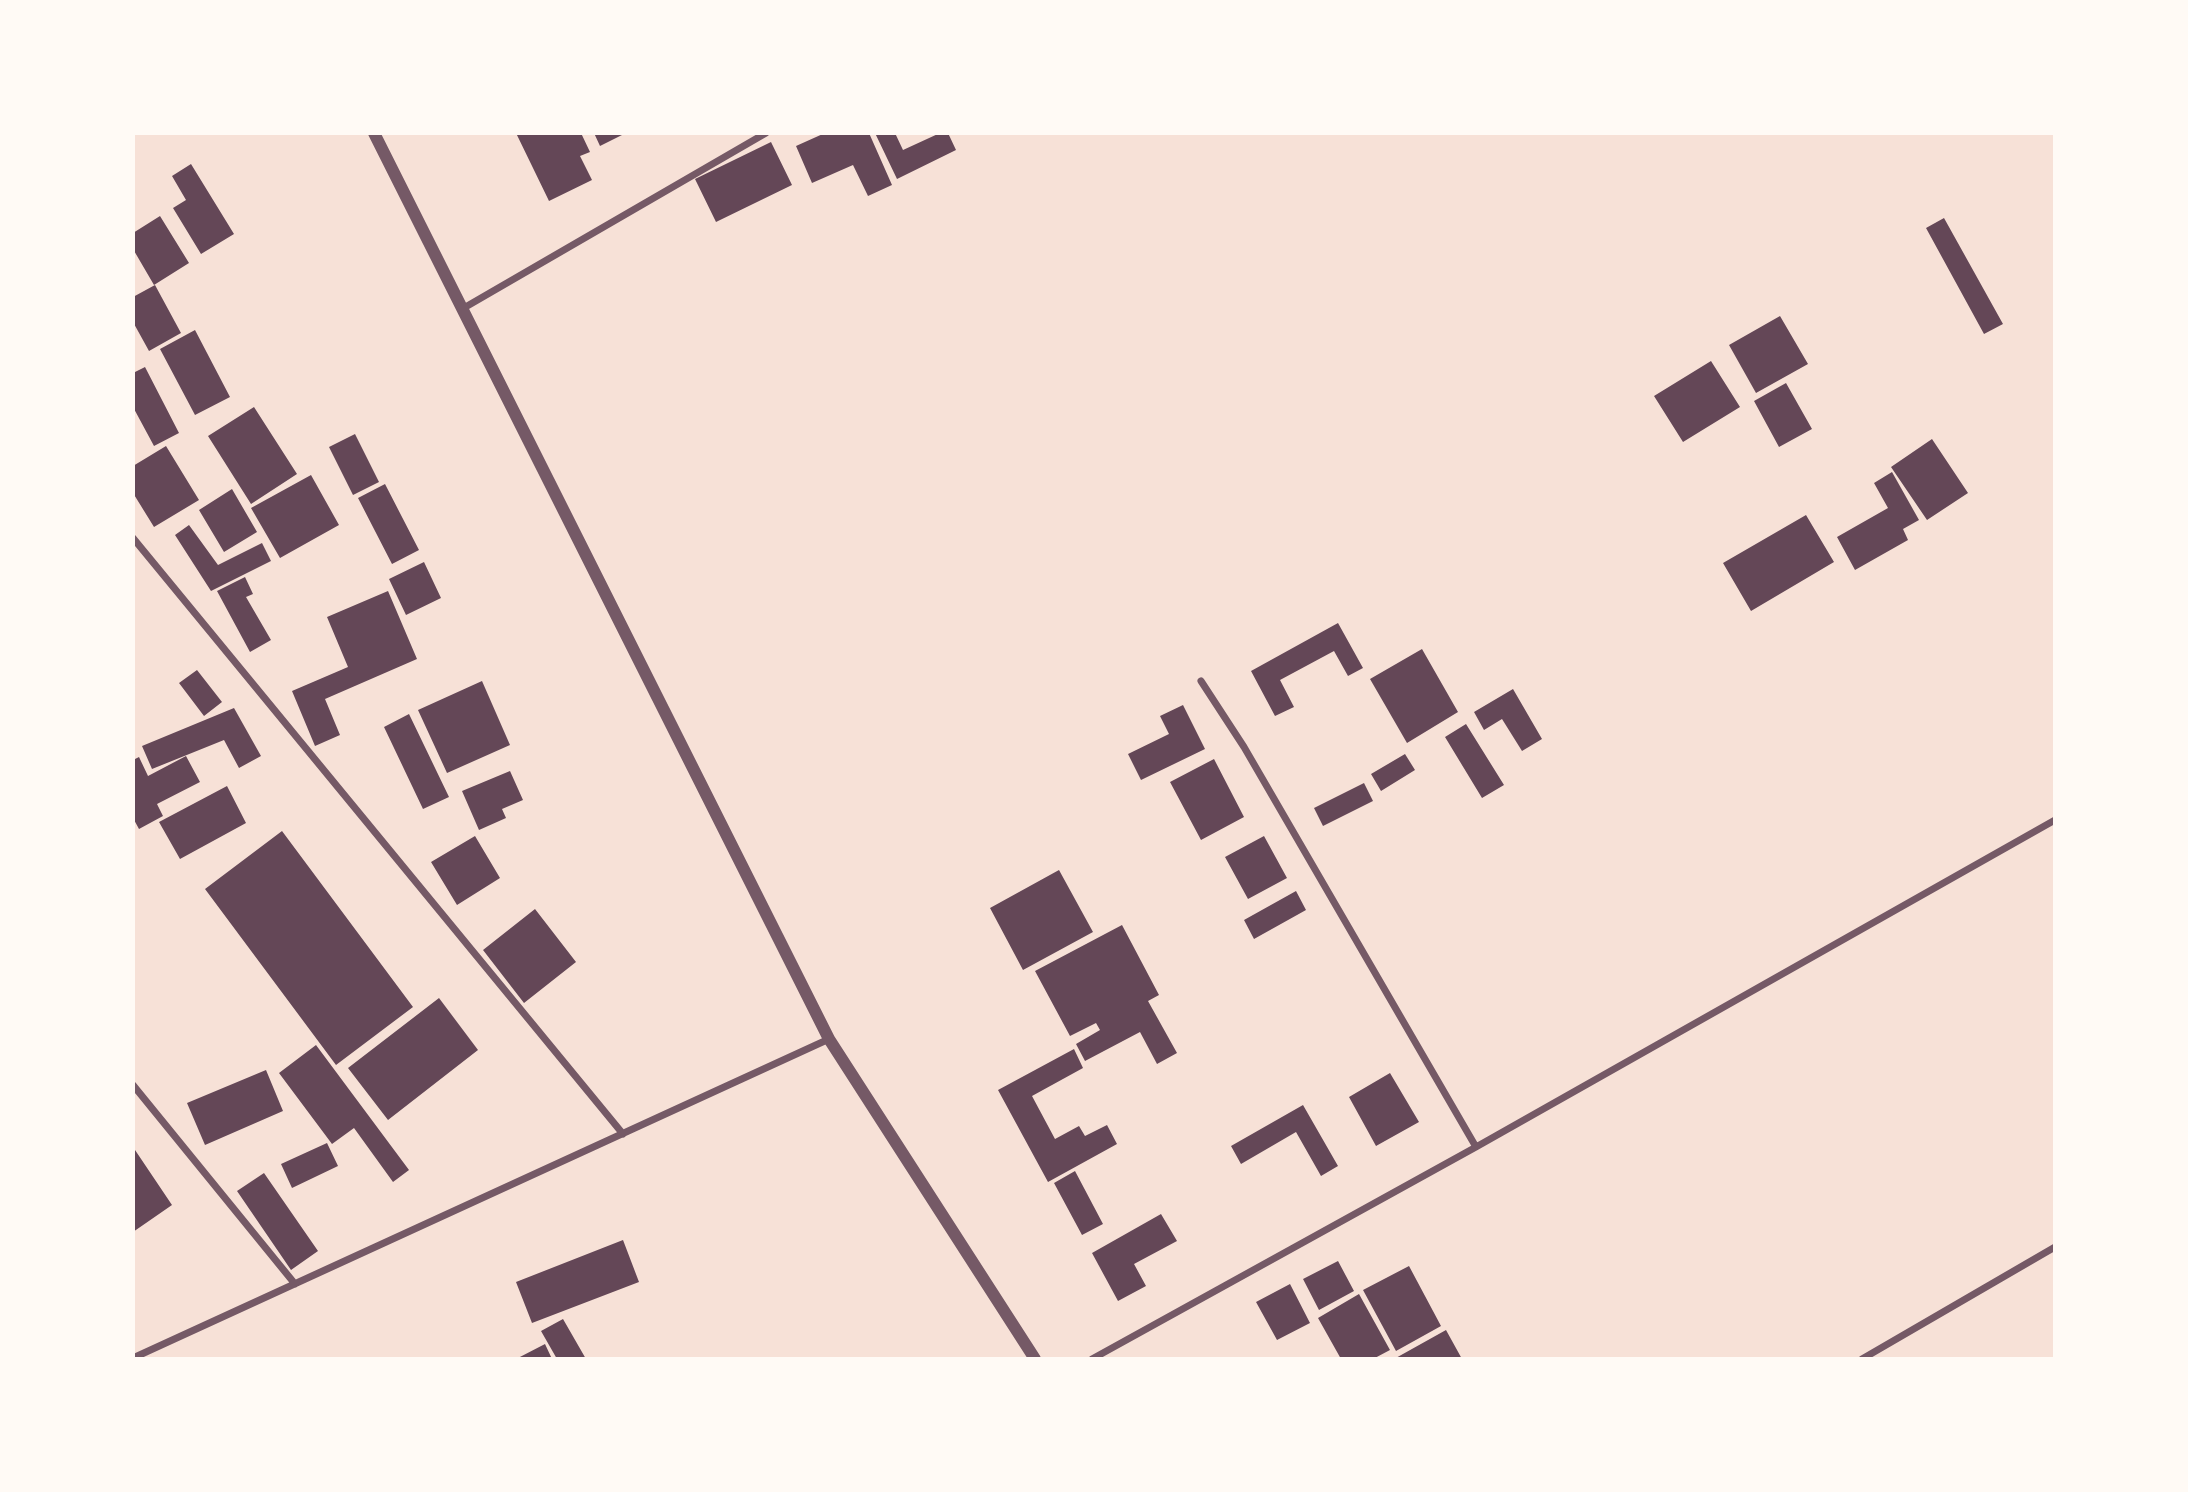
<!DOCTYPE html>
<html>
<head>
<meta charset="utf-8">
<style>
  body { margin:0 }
  #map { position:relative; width:2188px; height:1492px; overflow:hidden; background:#f7e1d7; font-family:Ubuntu,sans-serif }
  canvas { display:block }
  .frame { position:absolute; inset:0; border:135px solid #fffaf5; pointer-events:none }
</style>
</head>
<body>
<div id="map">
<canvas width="2188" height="1492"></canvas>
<div class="frame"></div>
</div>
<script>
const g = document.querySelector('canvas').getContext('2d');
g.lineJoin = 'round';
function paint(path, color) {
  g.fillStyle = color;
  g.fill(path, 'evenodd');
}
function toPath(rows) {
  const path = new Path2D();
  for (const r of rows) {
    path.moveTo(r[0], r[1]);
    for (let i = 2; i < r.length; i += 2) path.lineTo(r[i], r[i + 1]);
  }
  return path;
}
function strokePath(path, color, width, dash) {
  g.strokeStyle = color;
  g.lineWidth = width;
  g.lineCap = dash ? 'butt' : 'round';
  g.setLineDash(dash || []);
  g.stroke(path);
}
const building = toPath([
  [516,133,581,133,590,152,580,156,592,180,549,201],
  [594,133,626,133,600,146],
  [825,133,869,133,892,185,868,196,853,165,812,183,796,146],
  [875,133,895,133,903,150,940,133,948,133,956,150,897,179],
  [771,142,792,185,716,222,695,179],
  [191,164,234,234,201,254,173,208,186,200,172,176],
  [160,216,189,263,154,285,133,249,133,233],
  [1944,218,2003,324,1984,334,1926,228],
  [155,285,181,333,149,351,133,322,133,297],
  [1780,316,1808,364,1756,393,1729,345],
  [195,330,230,397,195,415,160,349],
  [1711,361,1740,407,1683,442,1654,396],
  [145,367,179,433,154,446,133,407,133,373],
  [1786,383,1812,429,1779,447,1754,401],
  [254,407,297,474,251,504,208,436],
  [355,434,379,482,353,495,329,447],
  [1932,439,1968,493,1927,520,1891,467],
  [166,446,199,500,154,527,133,493,133,466],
  [1892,472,1919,520,1903,529,1908,540,1855,570,1837,537,1888,508,1874,483],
  [311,475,339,525,280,558,251,508],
  [385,484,419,550,392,564,358,498],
  [232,489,257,532,224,552,199,510],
  [1806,515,1834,562,1751,611,1723,563],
  [189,525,218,565,262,543,271,561,211,591,175,535],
  [424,562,441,598,406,615,389,579],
  [245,577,253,594,246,597,271,640,250,652,217,591],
  [388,591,417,659,325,699,340,735,315,746,292,691,348,667,327,617],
  [1338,623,1363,668,1348,676,1334,651,1280,680,1294,707,1275,716,1251,671],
  [1422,649,1458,712,1407,743,1370,679],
  [197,670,222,702,204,716,179,683],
  [482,681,510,745,447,773,418,710],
  [1513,689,1542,739,1522,751,1502,719,1484,730,1474,712],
  [1183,705,1205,749,1141,780,1128,754,1169,734,1160,716],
  [234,708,261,756,239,768,224,740,152,769,142,746],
  [409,714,449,797,423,809,384,727],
  [1466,724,1504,785,1482,798,1445,737],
  [1405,754,1415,770,1381,791,1371,774],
  [186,756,200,782,157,804,163,816,139,829,133,818,133,760,139,757,148,776],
  [1214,759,1244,817,1201,840,1170,782],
  [510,771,523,800,502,809,506,818,479,830,462,791],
  [1364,783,1373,801,1323,826,1314,808],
  [227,786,246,823,180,859,159,822],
  [282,831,413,1007,336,1065,205,889],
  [475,836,500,878,457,905,431,862],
  [1264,836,1287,878,1248,899,1225,857],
  [1059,870,1093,932,1023,970,990,908],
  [1296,891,1306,910,1254,939,1244,920],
  [535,909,576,962,524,1003,483,950],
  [1122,925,1159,995,1148,1001,1177,1053,1157,1064,1140,1032,1085,1061,1076,1044,1100,1030,1096,1023,1070,1036,1035,971],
  [439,998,478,1050,388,1120,348,1068],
  [316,1045,409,1170,393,1182,354,1128,332,1144,279,1073],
  [1074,1049,1083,1068,1032,1096,1055,1139,1079,1126,1085,1136,1107,1125,1117,1144,1048,1182,998,1090],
  [266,1070,283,1111,205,1145,187,1103],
  [1390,1073,1419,1122,1376,1146,1349,1097],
  [1303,1105,1338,1166,1321,1176,1296,1132,1241,1164,1231,1146],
  [327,1143,338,1166,292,1188,281,1164],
  [133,1147,172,1205,133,1232],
  [1075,1171,1103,1224,1082,1235,1054,1183],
  [264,1173,318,1251,291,1270,237,1191],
  [1161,1214,1177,1241,1134,1264,1146,1286,1118,1301,1092,1253],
  [623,1240,639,1282,532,1323,516,1282],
  [1338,1261,1354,1291,1319,1310,1303,1279],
  [1409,1266,1441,1326,1396,1351,1363,1290],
  [1290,1284,1310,1323,1277,1340,1256,1302],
  [1359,1294,1390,1350,1373,1359,1341,1359,1318,1318],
  [563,1319,586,1359,557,1359,541,1331],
  [1446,1330,1462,1359,1394,1359],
  [545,1344,552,1359,516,1359]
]);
const minor = toPath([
  [462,309,766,133],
  [133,538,623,1134],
  [1201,681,1244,747,1476,1147],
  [133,1085,295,1284],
  [133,1358,829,1039],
  [1092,1359,1476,1147,2055,820],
  [1862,1359,2055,1247]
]);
const tertiary = toPath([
  [374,133,829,1039,1035,1359]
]);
paint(building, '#644757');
strokePath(minor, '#755966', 7);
strokePath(tertiary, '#755966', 12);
</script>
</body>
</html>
